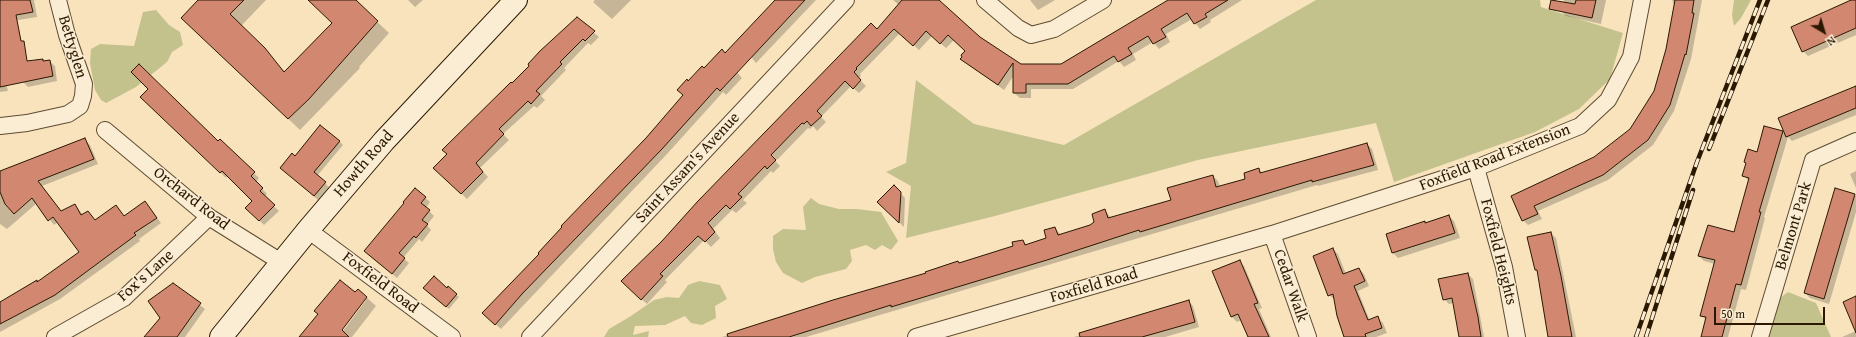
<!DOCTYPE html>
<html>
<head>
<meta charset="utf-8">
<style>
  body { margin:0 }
  #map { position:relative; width:1856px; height:337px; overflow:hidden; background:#f8e3bd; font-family:"Gentium Book Plus",serif }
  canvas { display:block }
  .north { position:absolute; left:1804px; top:12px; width:40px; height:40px; -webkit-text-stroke:3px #faedd4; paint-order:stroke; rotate:142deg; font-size:11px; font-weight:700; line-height:16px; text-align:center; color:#2b1801 }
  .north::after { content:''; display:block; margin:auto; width:14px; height:18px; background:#2b1801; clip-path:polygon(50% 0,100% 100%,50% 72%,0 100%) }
  .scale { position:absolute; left:1714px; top:307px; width:111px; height:18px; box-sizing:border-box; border:2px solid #2b1801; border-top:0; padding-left:5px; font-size:12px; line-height:14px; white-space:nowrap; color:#2b1801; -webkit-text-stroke:3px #faedd4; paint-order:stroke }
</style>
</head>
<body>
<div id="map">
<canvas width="1856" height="337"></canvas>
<div class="north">N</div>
<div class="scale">50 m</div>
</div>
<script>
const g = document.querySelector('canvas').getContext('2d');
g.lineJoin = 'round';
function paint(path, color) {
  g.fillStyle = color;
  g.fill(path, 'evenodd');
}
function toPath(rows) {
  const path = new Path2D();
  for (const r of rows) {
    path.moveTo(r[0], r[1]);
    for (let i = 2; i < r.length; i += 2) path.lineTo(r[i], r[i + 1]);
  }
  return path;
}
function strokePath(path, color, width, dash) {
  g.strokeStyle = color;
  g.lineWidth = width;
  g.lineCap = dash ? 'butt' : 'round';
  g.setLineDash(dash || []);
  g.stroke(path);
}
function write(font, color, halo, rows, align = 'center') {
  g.font = font + ' "Gentium Book Plus",serif';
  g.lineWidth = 3;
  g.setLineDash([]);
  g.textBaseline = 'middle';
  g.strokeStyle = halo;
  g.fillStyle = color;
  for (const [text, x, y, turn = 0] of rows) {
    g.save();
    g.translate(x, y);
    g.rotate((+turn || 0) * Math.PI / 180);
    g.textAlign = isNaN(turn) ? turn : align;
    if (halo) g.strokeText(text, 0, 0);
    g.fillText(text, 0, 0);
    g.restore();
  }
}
const green = toPath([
  [1316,0,1540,0,1541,7,1623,33,1610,79,1579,109,1535,132,1394,182,1376,123,1198,160,995,216,906,238,911,186,886,172,906,163,916,80,974,124,1064,145],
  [1734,0,1751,0,1741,18,1734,26,1732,15],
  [156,10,169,25,180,32,183,45,172,52,167,62,136,87,106,103,101,100,95,90,90,63,91,49,100,44,134,46,143,12],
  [811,198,819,204,839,209,857,209,881,212,898,241,891,250,882,245,875,250,866,245,850,250,852,261,846,269,815,277,802,283,783,273,776,262,773,249,773,236,783,229,806,230,803,207],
  [699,281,720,285,727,299,715,306,716,318,702,325,691,323,685,316,665,325,635,326,633,335,649,331,648,337,604,337,609,329,631,316,654,300,667,297,679,298,688,285],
  [1788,292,1816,303,1831,337,1766,337,1776,301]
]);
const shadow = toPath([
  [0,0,34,0,37,17,0,23],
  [199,0,266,0,241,26,286,73,333,23,308,0,354,0,389,33,359,67,360,68,300,130,194,29],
  [408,0,423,0,415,7],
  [595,0,631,0,612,19,593,2],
  [776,0,816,0,756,63,738,41],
  [893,0,937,0,980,38,1020,65,1061,64,1171,0,1242,0,1210,20,1211,22,1200,29,1192,19,1166,34,1170,42,1159,49,1153,42,1133,54,1136,60,1124,67,1119,61,1073,89,1031,89,1031,98,1020,98,1014,93,1014,75,1004,90,967,64,962,59,966,51,954,40,946,48,932,36,919,50,900,33,860,74,861,76,858,78,866,86,859,93,851,86,821,117,826,122,817,131,813,126,810,129,808,128,777,160,768,151,767,152,780,166,773,173,771,171,743,200,747,203,736,213,732,210,713,229,720,238,711,247,704,240,665,280,667,282,647,304,627,287,877,30,899,5],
  [1030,0,1055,0,1038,10],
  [1564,0,1606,0,1601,24,1566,16,1561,11],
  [1672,0,1702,0,1691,59,1674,111,1653,145,1608,180,1538,211,1542,219,1528,225,1523,220,1513,196,1594,158,1631,130,1655,92,1667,50,1675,8],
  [1853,0,1856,0,1856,35,1808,56,1803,51],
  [577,18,599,37,591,45,588,43,564,68,566,70,541,96,545,100,537,108,534,106,503,134,509,140,480,168,488,177,467,199,435,168,531,66,540,52],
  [725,58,742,78,726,95,723,92,667,154,501,329,488,318,540,254,684,96,704,69],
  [0,60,8,91,0,92],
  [43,60,44,62,49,61,55,66,57,81,28,87,23,82,20,64],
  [1856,87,1856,115,1792,141,1788,137,1764,217,1765,218,1746,290,1741,289,1728,337,1702,337,1706,320,1701,315,1715,264,1704,261,1699,256,1735,234,1749,181,1743,175,1757,153,1783,132,1787,136],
  [142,97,218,142,220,140,259,178,256,182,267,194,264,197,279,211,264,225,247,208,254,201,228,175,226,178],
  [85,140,90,145,98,164,42,186,62,212,75,205,83,215,95,221,115,206,124,216,145,202,161,223,139,239,140,241,60,299,0,332,0,303,38,283,80,252,58,222,54,225,37,203,7,229,0,224,0,172],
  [339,141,343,145,317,176,329,187,318,200,285,172,295,157],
  [1367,144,1372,149,1378,170,1318,186,1317,185,806,337,722,337,833,301,1014,247,1023,241,1027,245,1047,239,1055,228,1061,235,1090,225,1096,223,1105,210,1111,218,1172,200,1213,176,1218,181,1220,187,1246,179,1258,169,1263,173],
  [1856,171,1856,188,1850,174],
  [894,186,905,198,904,227,878,202],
  [415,189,430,202,426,208,434,216,427,225,431,230,422,242,419,239,403,258,409,263,397,278,370,256],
  [1855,195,1856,196,1856,212,1829,304,1810,298,1805,293],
  [1449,216,1454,221,1460,238,1398,258,1393,253,1424,222,1426,224],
  [1551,233,1556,238,1576,337,1550,337,1538,272,1535,270],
  [1333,249,1338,254,1346,274,1359,269,1364,274,1369,286,1358,291,1370,321,1378,318,1383,323,1387,333,1376,337,1346,337,1335,300,1329,295],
  [1239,261,1244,266,1262,308,1259,309,1271,337,1249,337,1242,320,1237,322,1232,317,1213,272],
  [1468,274,1473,279,1484,337,1460,337,1454,303,1449,304,1444,299],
  [173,284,205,309,185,337,146,337,161,318],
  [448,288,459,297,449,309,427,291,447,289],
  [358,290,376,306,352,337,301,337,318,314,355,294],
  [363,300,366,300,340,335,338,333],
  [1856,298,1856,337,1842,337,1856,331],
  [1188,301,1193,306,1199,327,1165,337,1074,337]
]);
const building = toPath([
  [0,0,30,0,33,12,16,15,21,41,24,41,27,61,43,59,43,61,50,60,53,76,0,87,0,0],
  [198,0,244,0,230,14,265,48,284,72,332,23,308,0,356,0,378,21,309,99,288,119,181,18,198,0],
  [775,0,805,0,720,91,717,88,662,149,522,294,495,325,482,313,539,254,538,253,562,227,561,226,646,138,683,95,677,90,687,79,688,81,702,66,704,68,722,49,725,53,775,0],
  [902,0,939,0,980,37,1021,64,1061,64,1168,0,1228,0,1205,14,1207,17,1194,24,1187,13,1161,29,1166,37,1153,44,1148,36,1128,48,1132,54,1118,62,1114,56,1068,84,1026,84,1026,93,1013,93,1013,63,998,85,960,59,962,57,961,55,965,51,948,35,940,44,926,31,913,46,894,29,856,68,857,69,854,72,861,80,853,89,845,81,817,111,822,116,811,126,807,121,804,124,802,123,771,155,776,160,767,169,765,166,738,194,742,197,730,209,726,205,708,223,715,232,705,242,698,236,660,274,663,276,641,300,621,281,662,241,698,201,871,23,877,29,902,0],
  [1551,0,1575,4,1576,0,1596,0,1592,18,1549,9,1551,0],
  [1675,0,1694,0,1692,13,1694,13,1686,55,1685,54,1670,105,1648,140,1603,175,1534,206,1538,214,1522,221,1511,196,1594,157,1630,129,1654,91,1666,49,1675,0],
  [1851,0,1856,0,1856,28,1802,52,1791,27,1851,0],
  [577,17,595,31,585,41,583,39,560,62,562,64,536,91,540,94,531,104,528,101,499,129,504,134,476,163,483,172,461,194,433,168,447,154,442,150,511,82,512,83,529,66,528,64,540,51,577,17],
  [139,64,218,141,220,139,255,172,251,176,263,188,260,191,275,205,259,221,245,208,252,201,222,171,220,173,140,97,148,89,131,72,139,64],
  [1856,86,1856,108,1786,137,1778,118,1856,86],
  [320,125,340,141,314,172,326,182,314,196,280,168,292,153,295,156,320,125],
  [1764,126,1783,131,1759,212,1761,212,1741,285,1736,284,1722,337,1701,337,1706,317,1700,316,1715,260,1698,256,1708,225,1734,232,1749,178,1742,176,1746,163,1744,162,1748,149,1757,152,1764,126],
  [85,138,94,159,38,181,61,211,75,204,81,215,88,211,95,220,116,205,124,216,145,201,157,218,134,233,136,235,55,295,0,324,0,302,37,280,37,282,79,252,53,217,48,221,32,198,14,214,5,204,0,192,0,171,85,138],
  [1367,143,1374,165,1312,182,1312,180,1140,232,1139,230,1047,260,891,307,891,305,789,337,728,337,727,334,833,300,926,273,925,272,958,261,959,263,1013,246,1012,242,1023,240,1025,245,1046,238,1044,230,1055,227,1058,235,1090,225,1094,222,1092,214,1105,209,1108,218,1171,200,1167,188,1213,175,1216,187,1245,179,1244,173,1259,168,1260,173,1367,143],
  [894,185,901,192,899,223,877,202,894,185],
  [415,188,426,197,421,203,430,210,422,220,428,224,416,238,414,236,399,253,405,258,392,274,364,251,404,203,403,202,415,188],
  [1835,188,1855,194,1824,299,1804,293,1835,188],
  [1449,215,1455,233,1392,253,1386,234,1425,221,1425,223,1449,215],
  [1551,232,1561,276,1572,337,1548,337,1537,270,1535,270,1527,237,1551,232],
  [1333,248,1343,274,1359,268,1365,281,1354,286,1368,320,1378,316,1382,328,1365,334,1366,337,1344,337,1337,316,1333,294,1328,296,1313,256,1333,248],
  [1240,260,1258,303,1254,304,1269,337,1248,337,1238,314,1231,317,1212,271,1240,260],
  [1468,273,1478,317,1481,337,1459,337,1452,298,1443,300,1438,279,1468,273],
  [434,276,447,288,448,286,457,294,446,307,423,288,434,276],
  [340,280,355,292,358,289,367,297,342,330,349,337,299,337,318,314,314,311,340,280],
  [173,283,201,303,177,337,144,337,160,318,148,301,173,283],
  [1856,296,1856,333,1843,302,1856,296],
  [1189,300,1195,322,1142,337,1080,337,1079,333,1189,300]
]);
const street = toPath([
  [985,0,1018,28,1031,35,1054,29,1103,0],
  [0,126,27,123,68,114,80,106,83,96,84,84,67,35,58,0],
  [105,130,209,217,281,262],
  [1476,168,1504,267,1517,337],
  [308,230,452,337],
  [1272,234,1308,337],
  [55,337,124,298,209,217],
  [530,337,846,0],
  [916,337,1272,234,1476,168,1580,126,1608,100,1631,57,1642,0],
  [1760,337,1813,160,1856,141]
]);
const secondary = toPath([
  [221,337,308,230,384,141,516,0]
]);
const rail = toPath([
  [1709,149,1768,0],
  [1636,337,1697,162,1760,0],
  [1646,337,1693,190]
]);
const streetNames = [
  ["Bettyglen",72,47,73],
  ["Foxfield Road Extension",1495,158,-21],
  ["Howth Road",364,164,-49],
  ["Saint Assam's Avenue",688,168,-47],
  ["Orchard Road",191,199,38],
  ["Belmont Park",1794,226,-73],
  ["Foxfield Heights",1498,252,76],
  ["Fox's Lane",146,276,-42],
  ["Foxfield Road",380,283,37],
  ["Foxfield Road",1094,286,-16],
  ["Cedar Walk",1290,286,71]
];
paint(green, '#c3c28d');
paint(shadow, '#0003');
paint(building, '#d28771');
strokePath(building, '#2b1801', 1);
strokePath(street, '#5e4b30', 18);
strokePath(secondary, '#2b1801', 24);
strokePath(street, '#faedd4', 16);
strokePath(secondary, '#faedd4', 22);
strokePath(rail, '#2b1801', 4.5);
strokePath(rail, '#faedd4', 3, [9]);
write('16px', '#2b1801', '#faedd4', streetNames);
</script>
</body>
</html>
